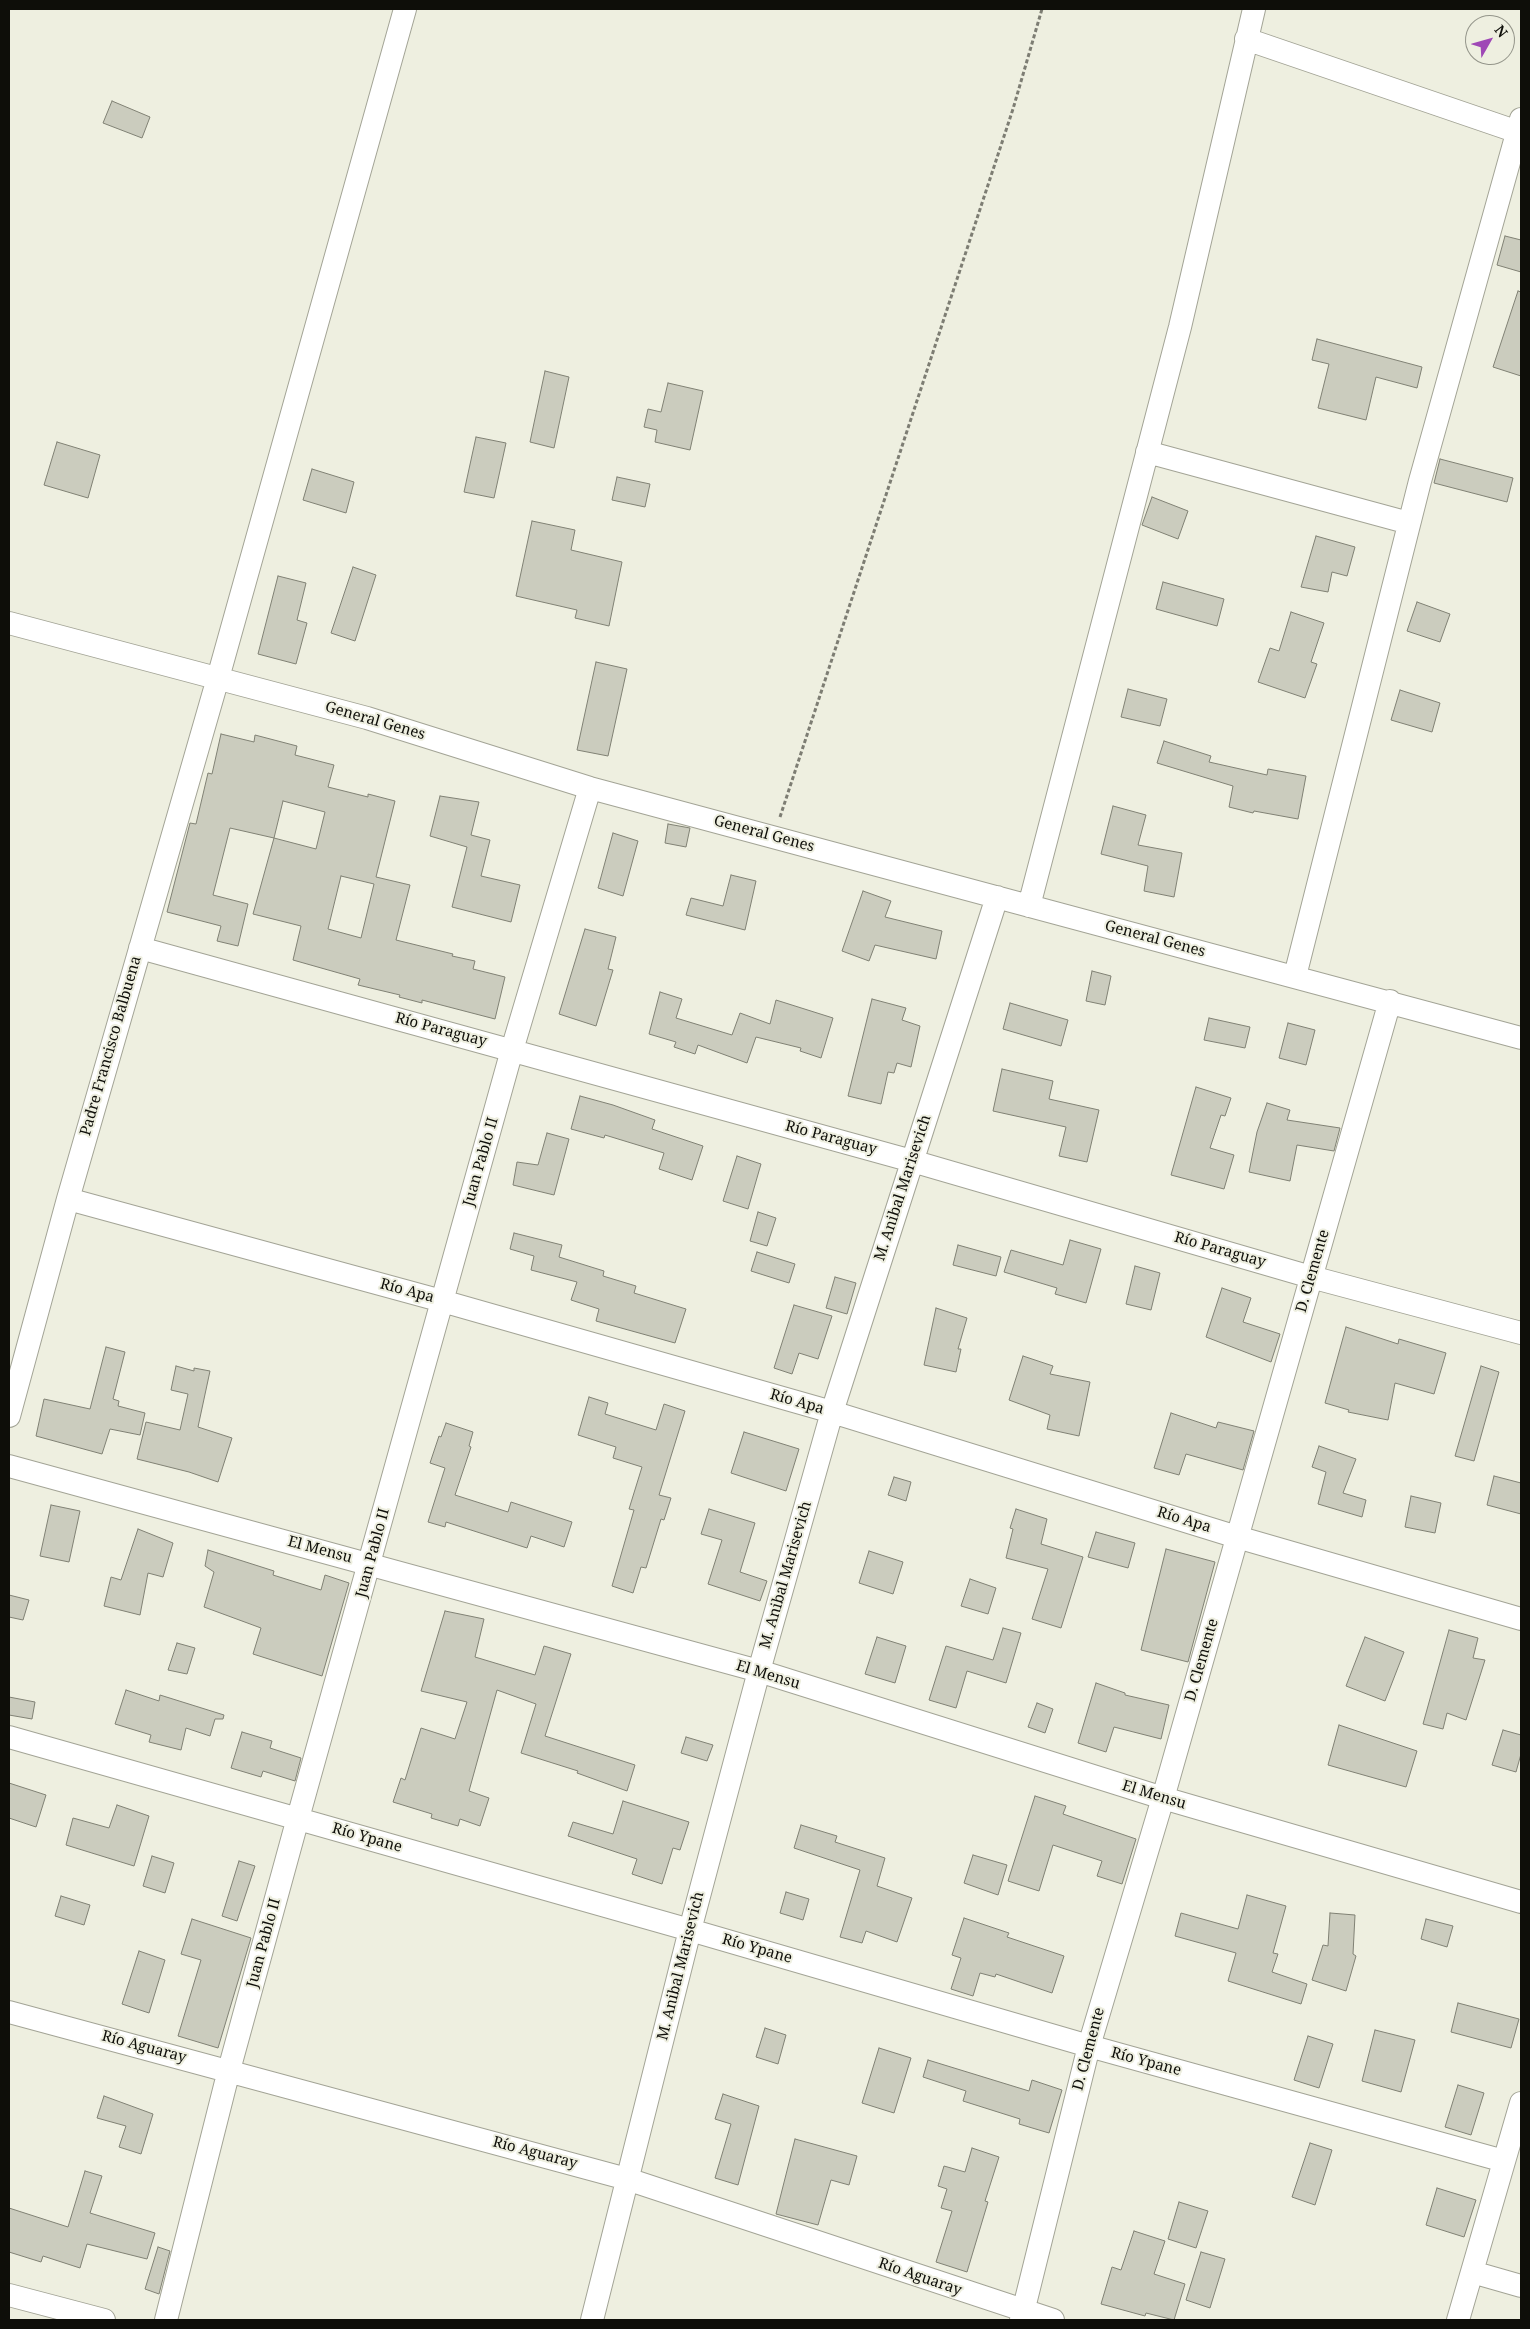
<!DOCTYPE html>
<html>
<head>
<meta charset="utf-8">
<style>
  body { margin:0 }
  #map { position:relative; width:1530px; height:2329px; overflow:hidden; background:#eeefe0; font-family:"Noto Serif",serif }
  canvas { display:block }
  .frame { position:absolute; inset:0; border:10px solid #0e0e09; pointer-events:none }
  .north { position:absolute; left:1465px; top:15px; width:50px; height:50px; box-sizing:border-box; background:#eeefe0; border:1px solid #94958a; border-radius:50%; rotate:52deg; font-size:14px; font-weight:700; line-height:20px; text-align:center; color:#0e0e09 }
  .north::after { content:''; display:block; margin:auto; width:18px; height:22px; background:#9f48b6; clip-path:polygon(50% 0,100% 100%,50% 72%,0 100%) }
</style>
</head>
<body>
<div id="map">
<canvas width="1530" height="2329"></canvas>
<div class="frame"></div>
<div class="north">N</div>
</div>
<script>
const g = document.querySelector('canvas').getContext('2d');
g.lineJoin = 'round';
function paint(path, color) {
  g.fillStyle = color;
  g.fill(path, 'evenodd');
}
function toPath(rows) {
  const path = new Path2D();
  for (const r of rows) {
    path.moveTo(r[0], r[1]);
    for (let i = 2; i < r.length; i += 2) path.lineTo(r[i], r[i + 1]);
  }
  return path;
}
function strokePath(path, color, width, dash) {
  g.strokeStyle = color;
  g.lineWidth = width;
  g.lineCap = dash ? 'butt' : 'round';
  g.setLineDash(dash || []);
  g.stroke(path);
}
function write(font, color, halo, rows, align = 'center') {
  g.font = font + ' "Noto Serif",serif';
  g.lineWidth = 4;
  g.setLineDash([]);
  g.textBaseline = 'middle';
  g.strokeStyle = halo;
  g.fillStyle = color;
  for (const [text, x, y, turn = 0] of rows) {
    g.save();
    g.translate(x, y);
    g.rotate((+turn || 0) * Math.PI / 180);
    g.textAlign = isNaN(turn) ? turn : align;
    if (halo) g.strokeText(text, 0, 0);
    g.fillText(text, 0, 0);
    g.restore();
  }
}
const building = toPath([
  [112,101,150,117,142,138,103,123,112,101],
  [1505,236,1521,240,1521,272,1497,265,1505,236],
  [1518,291,1521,292,1521,376,1493,367,1518,291],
  [1317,339,1422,367,1417,388,1376,377,1366,420,1318,408,1329,364,1312,360,1317,339],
  [545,371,569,377,554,448,530,442,545,371],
  [668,383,703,391,690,450,655,442,657,430,644,427,648,409,661,412,668,383],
  [476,437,506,443,494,498,464,492,476,437],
  [57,442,100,455,88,498,44,485,57,442],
  [1440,459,1513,478,1507,502,1434,483,1440,459],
  [312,469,354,482,346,513,303,500,312,469],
  [617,477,650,484,645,507,612,500,617,477],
  [1152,497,1188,511,1178,539,1142,525,1152,497],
  [532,521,575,530,571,550,622,562,609,626,575,618,577,610,516,596,532,521],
  [1316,536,1355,547,1347,576,1332,572,1328,592,1301,587,1316,536],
  [353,567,376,575,355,641,331,633,353,567],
  [278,576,306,583,297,620,307,623,296,664,258,654,278,576],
  [1163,582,1224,599,1217,626,1156,609,1163,582],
  [1417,602,1450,614,1440,642,1407,631,1417,602],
  [1291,612,1324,623,1311,662,1317,664,1305,698,1258,682,1270,648,1279,651,1291,612],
  [596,662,627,669,608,756,577,750,596,662],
  [1128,689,1167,699,1160,726,1121,717,1128,689],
  [1400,690,1440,703,1432,732,1391,720,1400,690],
  [221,734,254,742,255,735,297,746,295,755,334,765,328,787,368,797,368,794,395,801,376,877,410,885,396,940,453,954,452,956,475,961,473,969,505,977,495,1019,422,1000,422,1003,399,997,400,995,358,985,360,979,293,960,301,926,253,914,274,838,230,828,229,832,213,895,248,904,238,946,217,941,221,926,167,912,190,823,196,824,208,773,212,774,221,734],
  [283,801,325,812,316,849,274,838,283,801],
  [341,876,374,884,361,938,328,929,341,876],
  [1164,741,1211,756,1209,762,1267,775,1268,769,1306,776,1298,819,1254,811,1253,813,1229,807,1233,786,1157,763,1164,741],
  [440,796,479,802,471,835,490,840,481,876,520,885,511,922,452,907,467,847,430,836,440,796],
  [1113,806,1146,815,1138,845,1182,853,1174,897,1144,891,1148,866,1101,854,1113,806],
  [668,824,690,828,686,847,665,843,668,824],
  [613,833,638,841,623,896,598,888,613,833],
  [731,875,756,881,745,930,686,915,691,898,723,906,731,875],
  [863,891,891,901,885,917,942,931,936,959,875,945,869,961,842,951,863,891],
  [585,929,616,937,608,969,613,970,596,1026,559,1014,585,929],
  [1092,971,1111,976,1105,1005,1086,1001,1092,971],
  [660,992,682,999,676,1018,732,1035,740,1013,770,1024,776,1000,833,1018,821,1058,800,1051,801,1048,756,1037,747,1063,698,1045,695,1054,674,1047,676,1042,649,1034,660,992],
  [872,999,906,1008,902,1020,920,1026,911,1067,897,1063,894,1073,888,1072,881,1104,848,1096,872,999],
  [1010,1003,1068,1020,1061,1046,1003,1029,1010,1003],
  [1209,1018,1250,1027,1245,1048,1204,1040,1209,1018],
  [1288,1023,1315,1030,1306,1065,1279,1058,1288,1023],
  [1002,1069,1053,1081,1049,1099,1099,1110,1087,1162,1059,1156,1066,1127,993,1111,1002,1069],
  [1196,1087,1231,1098,1225,1116,1221,1115,1210,1148,1234,1155,1224,1189,1171,1175,1196,1087],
  [580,1096,613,1105,655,1120,652,1129,703,1146,692,1180,659,1169,664,1153,605,1135,604,1138,571,1129,580,1096],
  [1267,1103,1290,1110,1287,1120,1340,1128,1334,1151,1297,1145,1290,1181,1249,1172,1257,1132,1267,1103],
  [547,1133,569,1139,554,1195,513,1185,517,1162,538,1165,547,1133],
  [737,1156,761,1164,748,1209,723,1201,737,1156],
  [758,1212,776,1218,767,1246,750,1241,758,1212],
  [514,1233,562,1245,559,1257,604,1271,603,1276,636,1286,634,1293,686,1309,675,1343,596,1321,599,1309,571,1300,577,1282,531,1270,534,1256,510,1249,514,1233],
  [1070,1240,1101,1249,1086,1303,1055,1294,1057,1288,1004,1272,1011,1250,1063,1265,1070,1240],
  [958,1245,1001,1257,996,1276,953,1265,958,1245],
  [757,1252,795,1264,789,1283,751,1271,757,1252],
  [1135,1266,1160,1273,1151,1310,1126,1304,1135,1266],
  [835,1277,856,1283,847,1314,826,1308,835,1277],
  [1222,1288,1251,1298,1243,1322,1280,1334,1271,1362,1206,1337,1222,1288],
  [794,1305,832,1316,818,1359,799,1353,792,1374,774,1368,794,1305],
  [936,1308,967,1318,958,1349,961,1349,956,1372,924,1365,936,1308],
  [1346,1327,1398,1344,1399,1339,1446,1353,1434,1394,1395,1383,1388,1420,1348,1412,1349,1410,1325,1403,1346,1327],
  [106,1347,125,1352,113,1399,119,1401,118,1406,145,1413,140,1435,110,1429,102,1454,36,1436,44,1399,90,1409,106,1347],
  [1023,1356,1053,1366,1050,1374,1090,1382,1079,1436,1047,1429,1050,1415,1009,1400,1023,1356],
  [176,1366,194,1371,194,1368,210,1371,198,1427,232,1438,218,1482,189,1472,137,1459,146,1422,180,1430,188,1394,171,1390,176,1366],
  [1481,1366,1499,1372,1474,1461,1455,1456,1481,1366],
  [589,1397,608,1403,605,1414,656,1430,664,1404,685,1411,659,1495,671,1498,664,1520,661,1519,646,1568,641,1567,633,1593,612,1586,634,1510,629,1509,642,1467,613,1458,616,1447,578,1435,589,1397],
  [1171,1413,1216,1428,1218,1422,1254,1431,1243,1470,1186,1454,1179,1475,1154,1468,1171,1413],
  [446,1423,473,1432,469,1446,471,1447,455,1495,508,1512,511,1502,572,1522,564,1547,531,1536,527,1548,446,1522,445,1527,428,1522,445,1468,430,1463,439,1436,441,1437,446,1423],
  [744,1432,799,1449,786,1491,731,1473,744,1432],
  [1319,1446,1356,1459,1343,1493,1366,1500,1362,1517,1318,1504,1326,1472,1312,1467,1319,1446],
  [1494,1476,1521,1483,1521,1514,1487,1505,1494,1476],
  [894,1477,911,1482,906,1501,888,1495,894,1477],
  [1411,1496,1441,1503,1435,1533,1405,1527,1411,1496],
  [51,1505,80,1511,69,1562,40,1556,51,1505],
  [709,1509,755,1523,740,1572,767,1581,760,1601,708,1584,722,1540,701,1534,709,1509],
  [1016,1509,1047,1519,1041,1544,1083,1557,1061,1628,1032,1619,1048,1569,1006,1558,1013,1529,1010,1528,1016,1509],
  [138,1529,173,1543,163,1577,148,1573,140,1615,104,1606,111,1577,121,1580,138,1529],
  [1096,1532,1135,1543,1128,1568,1088,1557,1096,1532],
  [1166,1549,1215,1562,1188,1662,1141,1650,1166,1549],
  [208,1550,274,1571,273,1575,321,1590,325,1575,349,1583,322,1676,253,1654,261,1628,204,1607,214,1572,205,1566,208,1550],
  [869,1551,903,1562,893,1594,859,1583,869,1551],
  [970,1579,996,1588,988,1614,961,1606,970,1579],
  [9,1595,29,1600,23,1620,9,1617,9,1595],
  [445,1611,484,1619,475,1657,535,1675,544,1646,571,1654,545,1736,635,1765,627,1791,577,1773,578,1771,521,1753,536,1704,497,1690,469,1791,489,1798,480,1826,460,1819,458,1826,431,1818,432,1814,393,1802,401,1778,405,1780,421,1728,455,1739,467,1702,421,1691,445,1611],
  [1003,1628,1021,1633,1006,1683,967,1671,956,1708,929,1700,946,1646,993,1660,1003,1628],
  [1449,1630,1478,1638,1473,1658,1485,1660,1466,1720,1447,1713,1443,1729,1423,1724,1449,1630],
  [877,1637,906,1646,895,1683,865,1674,877,1637],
  [1365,1637,1404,1652,1385,1701,1346,1686,1365,1637],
  [177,1643,195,1648,187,1674,168,1670,177,1643],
  [1096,1683,1125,1693,1125,1695,1169,1705,1161,1739,1114,1727,1106,1752,1078,1743,1096,1683],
  [126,1690,159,1701,160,1695,224,1715,223,1719,215,1719,210,1736,186,1728,181,1750,149,1742,151,1735,115,1724,126,1690],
  [9,1697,35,1702,32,1719,9,1715,9,1697],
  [1037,1703,1053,1709,1045,1733,1028,1727,1037,1703],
  [1339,1725,1417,1751,1406,1787,1328,1765,1339,1725],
  [1503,1730,1521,1735,1521,1754,1516,1772,1492,1765,1503,1730],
  [242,1732,272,1741,270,1748,301,1758,295,1781,263,1771,261,1777,231,1768,242,1732],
  [686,1737,713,1745,707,1761,681,1753,686,1737],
  [9,1783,46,1795,36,1827,9,1818,9,1783],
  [1035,1796,1066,1806,1063,1814,1136,1839,1122,1884,1097,1876,1102,1861,1053,1845,1039,1891,1008,1881,1035,1796],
  [623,1801,689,1822,680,1850,673,1848,662,1884,632,1874,637,1859,568,1836,573,1822,613,1834,623,1801],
  [117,1805,149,1816,134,1866,66,1845,73,1818,109,1828,117,1805],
  [801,1825,837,1836,835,1842,885,1858,877,1886,912,1898,897,1942,866,1931,862,1943,840,1937,860,1870,794,1848,801,1825],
  [973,1855,1007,1865,998,1895,964,1883,973,1855],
  [152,1856,174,1863,165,1893,143,1886,152,1856],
  [239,1861,255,1866,237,1921,222,1916,239,1861],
  [786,1892,809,1899,803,1920,780,1913,786,1892],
  [1247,1895,1286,1906,1273,1953,1278,1954,1272,1972,1307,1984,1301,2004,1228,1981,1236,1953,1175,1936,1181,1913,1238,1929,1247,1895],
  [61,1896,90,1905,84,1925,55,1916,61,1896],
  [1330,1913,1355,1915,1353,1954,1356,1956,1346,1991,1312,1980,1323,1945,1328,1946,1330,1913],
  [964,1918,1009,1933,1007,1937,1064,1956,1052,1993,996,1974,995,1977,980,1973,973,1996,951,1989,961,1958,952,1955,964,1918],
  [192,1919,251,1938,218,2048,178,2036,201,1960,181,1954,192,1919],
  [1426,1919,1453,1926,1447,1947,1421,1939,1426,1919],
  [139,1951,165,1960,149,2013,122,2004,139,1951],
  [1458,2003,1519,2019,1511,2048,1451,2032,1458,2003],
  [765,2028,786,2035,778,2064,756,2057,765,2028],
  [1375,2030,1415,2040,1401,2092,1362,2081,1375,2030],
  [1308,2036,1333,2044,1319,2088,1294,2080,1308,2036],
  [879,2048,911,2058,894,2113,862,2103,879,2048],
  [928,2060,1029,2091,1032,2080,1062,2090,1049,2133,1019,2124,1020,2119,963,2101,966,2091,923,2077,928,2060],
  [1458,2085,1484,2093,1471,2135,1445,2127,1458,2085],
  [723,2094,759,2106,738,2185,715,2178,731,2124,715,2119,723,2094],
  [104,2096,153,2114,141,2154,119,2147,126,2126,97,2118,104,2096],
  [795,2139,857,2156,849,2185,831,2180,818,2225,776,2214,795,2139],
  [1310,2143,1332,2150,1315,2205,1292,2197,1310,2143],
  [972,2148,999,2157,985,2201,988,2202,967,2272,936,2262,952,2211,941,2208,947,2189,938,2186,944,2166,965,2172,972,2148],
  [85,2171,102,2176,90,2213,155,2233,147,2259,87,2244,80,2268,43,2256,41,2262,9,2252,9,2208,68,2227,85,2171],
  [1437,2188,1476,2200,1464,2237,1426,2225,1437,2188],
  [1179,2202,1208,2211,1196,2248,1168,2239,1179,2202],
  [1134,2231,1165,2241,1154,2274,1185,2284,1174,2320,1146,2313,1145,2316,1101,2304,1112,2267,1121,2270,1134,2231],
  [158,2247,170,2251,159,2294,145,2289,158,2247],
  [1201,2252,1225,2259,1210,2308,1186,2300,1201,2252]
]);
const path = toPath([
  [780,817,1013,109,1042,9]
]);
const minor = toPath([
  [1246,39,1518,132],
  [1147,452,1409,523],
  [9,623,367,718,590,788,1521,1038],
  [1029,906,1180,327,1254,9],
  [140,948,912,1161,1311,1277,1521,1333],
  [1295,976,1420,481,1521,119],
  [68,1199,442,1301,832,1412,1237,1537,1521,1619],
  [9,1416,68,1199,218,678,405,9],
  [9,1466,759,1671,1163,1798,1521,1902],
  [9,1737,690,1930,1089,2046,1504,2161],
  [9,2012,627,2179,1053,2320],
  [1472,2272,1521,2286],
  [9,2295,104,2320],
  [166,2320,229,2070,298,1818,512,1050,590,788],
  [592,2320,690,1930,759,1671,832,1412,997,897],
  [1021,2320,1089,2046,1163,1798,1390,1001],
  [1458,2320,1521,2103]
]);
const streetNames = [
  ["General Genes",375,721,16],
  ["General Genes",764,834,15],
  ["General Genes",1155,939,15],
  ["Río Paraguay",441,1030,15],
  ["Padre Francisco Balbuena",111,1046,-74],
  ["Río Paraguay",831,1138,15],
  ["Juan Pablo II",481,1162,-74],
  ["M. Anibal Marisevich",903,1188,-72],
  ["Río Paraguay",1220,1250,16],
  ["D. Clemente",1313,1271,-74],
  ["Río Apa",407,1291,15],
  ["Río Apa",797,1402,16],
  ["Río Apa",1184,1520,17],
  ["El Mensu",320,1550,15],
  ["Juan Pablo II",373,1553,-75],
  ["M. Anibal Marisevich",786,1575,-74],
  ["D. Clemente",1202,1660,-74],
  ["El Mensu",768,1675,17],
  ["El Mensu",1154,1795,17],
  ["Río Ypane",367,1838,16],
  ["Juan Pablo II",264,1943,-75],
  ["Río Ypane",757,1949,16],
  ["M. Anibal Marisevich",681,1966,-76],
  ["Río Aguaray",144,2047,15],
  ["D. Clemente",1089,2049,-75],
  ["Río Ypane",1146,2062,15],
  ["Río Aguaray",535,2153,15],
  ["Río Aguaray",920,2277,19]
];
paint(building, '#cbccbe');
strokePath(building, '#808174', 1);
strokePath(minor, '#a3a496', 24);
strokePath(path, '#7d7d73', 3, [4, 2.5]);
strokePath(minor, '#fff', 22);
write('15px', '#0e0e09', '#eeefe0', streetNames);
</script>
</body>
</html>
